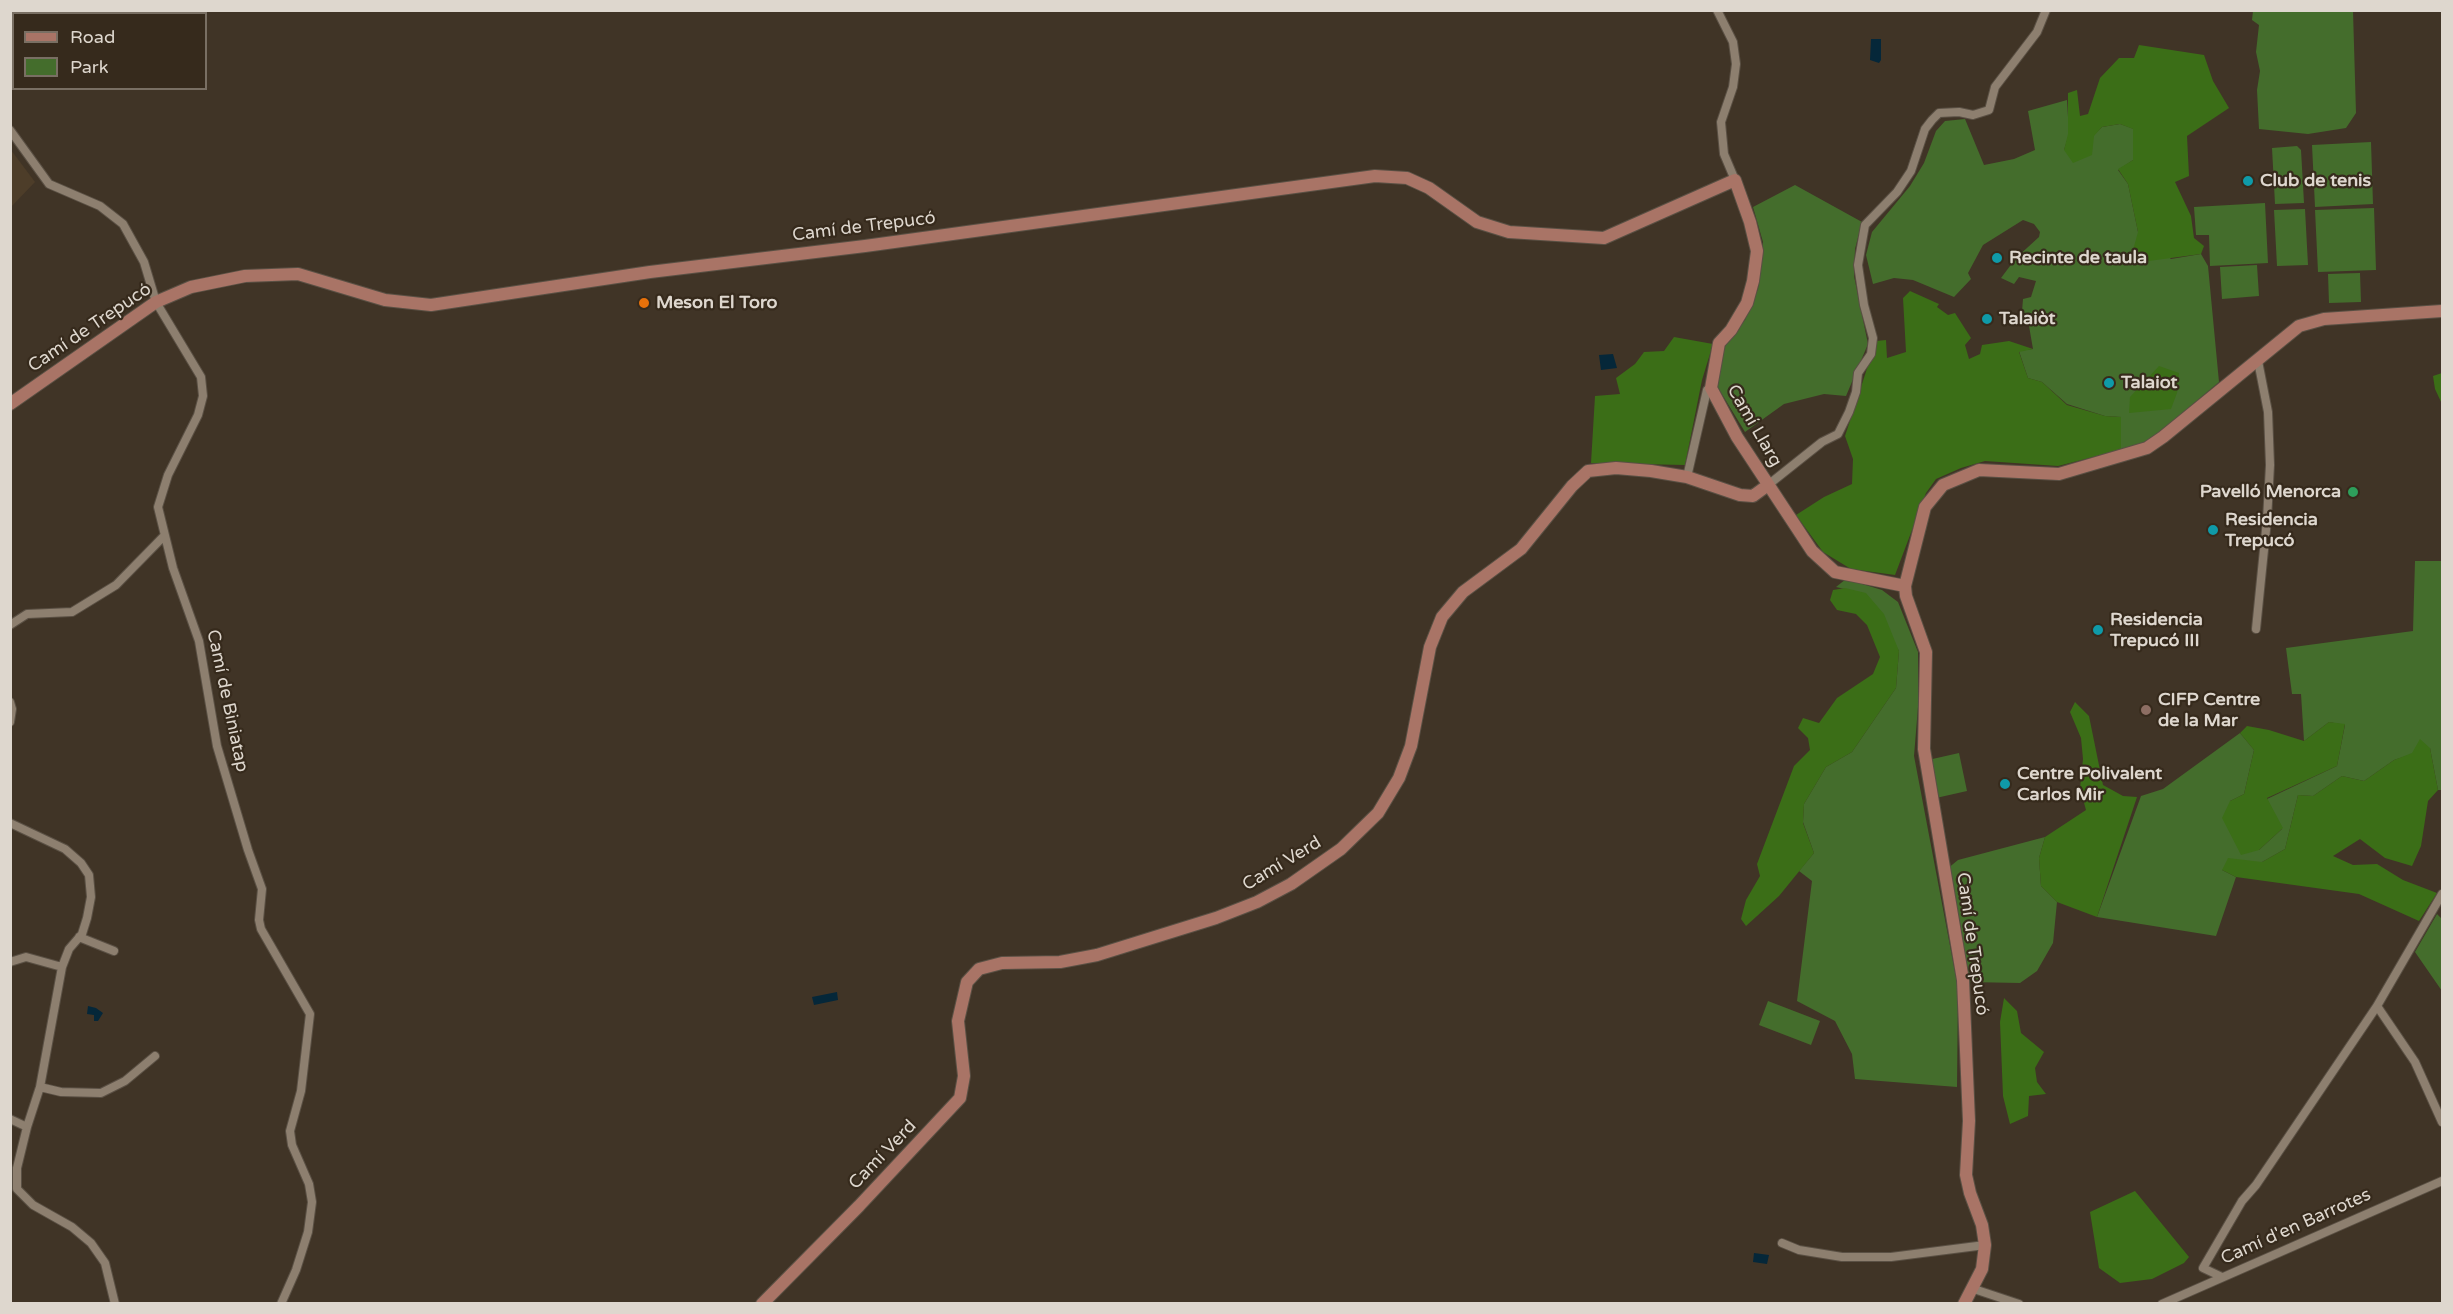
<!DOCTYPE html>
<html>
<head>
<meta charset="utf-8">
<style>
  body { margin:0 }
  #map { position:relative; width:2453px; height:1314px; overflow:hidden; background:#403426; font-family:"Varela Round",sans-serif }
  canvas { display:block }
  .frame { position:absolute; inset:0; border:12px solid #ded7ce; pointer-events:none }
  .legend { position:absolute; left:12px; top:12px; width:195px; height:78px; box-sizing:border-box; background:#362a1c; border:2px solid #796f63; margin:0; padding:8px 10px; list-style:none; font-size:18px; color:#ded7ce }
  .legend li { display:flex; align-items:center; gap:12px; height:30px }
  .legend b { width:30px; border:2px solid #796f63 }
</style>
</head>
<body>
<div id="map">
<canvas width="2453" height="1314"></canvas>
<div class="frame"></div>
<ul class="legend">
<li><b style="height:8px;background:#a97466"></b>Road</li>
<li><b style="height:16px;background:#446d2c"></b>Park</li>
</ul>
</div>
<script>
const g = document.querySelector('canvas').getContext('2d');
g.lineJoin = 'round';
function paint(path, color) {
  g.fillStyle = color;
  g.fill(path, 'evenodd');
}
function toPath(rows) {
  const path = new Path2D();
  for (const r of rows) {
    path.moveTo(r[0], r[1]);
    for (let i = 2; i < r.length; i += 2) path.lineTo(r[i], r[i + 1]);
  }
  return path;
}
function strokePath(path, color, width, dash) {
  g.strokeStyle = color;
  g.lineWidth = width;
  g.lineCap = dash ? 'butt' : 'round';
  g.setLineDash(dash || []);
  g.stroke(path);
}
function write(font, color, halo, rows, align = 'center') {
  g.font = font + ' "Varela Round",sans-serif';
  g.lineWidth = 4.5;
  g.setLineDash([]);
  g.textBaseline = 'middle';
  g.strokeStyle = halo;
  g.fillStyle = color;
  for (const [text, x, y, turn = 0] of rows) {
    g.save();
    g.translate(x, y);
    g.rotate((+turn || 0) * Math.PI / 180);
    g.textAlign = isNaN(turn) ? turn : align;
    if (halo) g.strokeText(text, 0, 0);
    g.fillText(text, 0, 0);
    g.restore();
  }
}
const built = toPath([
  [11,150,35,182,11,207,10,207]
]);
const green = toPath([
  [2253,11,2353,11,2356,113,2346,128,2308,134,2259,129,2257,90,2260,71,2256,52,2259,25,2252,20],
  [2067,100,2069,134,2064,150,2093,136,2102,127,2120,124,2134,129,2133,160,2118,170,2128,184,2138,232,2171,259,2201,254,2208,266,2219,382,2149,441,2121,450,2121,417,2105,416,2067,404,2042,382,2028,378,2019,351,2033,349,2029,326,2021,324,2023,299,2031,297,2036,281,2019,277,2014,284,2001,278,2016,258,2039,237,2040,232,2034,224,2023,220,1983,245,1968,273,1971,279,1954,297,1913,280,1894,278,1873,284,1866,255,1872,232,1910,186,1924,163,1936,131,1945,121,1965,119,1984,165,2014,159,2035,150,2028,111],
  [2371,142,2373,204,2315,207,2312,145],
  [2297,146,2301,150,2304,203,2275,204,2272,148],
  [1795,185,1862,222,1855,249,1854,276,1868,344,1846,396,1824,394,1784,404,1745,432,1717,386,1721,362,1726,343,1745,320,1758,289,1763,242,1753,207],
  [2265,203,2268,263,2210,266,2209,235,2196,235,2194,207],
  [2374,208,2376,270,2318,272,2315,210],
  [2305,209,2308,265,2277,266,2274,210],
  [2257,265,2259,296,2222,299,2220,267],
  [2360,273,2361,302,2329,303,2328,274],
  [2415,561,2442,561,2442,790,2438,790,2430,748,2394,760,2364,781,2342,776,2313,796,2298,795,2285,849,2262,862,2222,870,2236,877,2216,936,2097,917,2141,796,2163,789,2240,733,2254,750,2244,794,2230,801,2259,850,2282,829,2267,799,2337,766,2345,725,2329,722,2304,741,2301,694,2292,694,2286,648,2413,631],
  [1846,579,1882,590,1898,602,1918,652,1918,707,1914,756,1958,988,1957,1087,1855,1079,1852,1054,1835,1021,1797,1001,1812,881,1799,871,1814,853,1803,822,1804,804,1826,767,1852,752,1896,688,1899,651,1866,594,1836,587],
  [1959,753,1967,791,1936,798,1928,760],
  [2045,837,2039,858,2041,886,2057,902,2053,943,2037,971,2020,983,1968,982,1947,869,1958,860],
  [2437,914,2442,919,2442,991,2415,952],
  [1768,1001,1820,1021,1811,1045,1759,1025]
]);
const forest = toPath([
  [2139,45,2204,55,2213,81,2229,108,2187,136,2189,176,2175,182,2191,216,2194,238,2204,246,2201,254,2141,262,2131,257,2138,232,2128,184,2118,169,2133,160,2133,129,2120,124,2102,127,2094,136,2092,155,2073,163,2064,150,2068,134,2068,93,2077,90,2080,116,2088,114,2100,78,2119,58,2134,58],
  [1910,291,1939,304,1937,307,1948,315,1955,313,1971,338,1965,345,1969,359,1980,354,1982,345,2009,341,2033,349,2019,352,2028,378,2042,382,2067,405,2105,416,2121,417,2121,450,2058,466,1985,461,1961,468,1936,479,1926,493,1895,575,1851,569,1823,552,1796,515,1824,497,1852,484,1853,459,1845,436,1876,341,1886,340,1887,358,1906,352,1903,298],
  [1674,337,1713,344,1702,380,1685,465,1591,463,1595,396,1620,394,1616,378,1635,364,1644,352,1664,351],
  [2159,366,2179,373,2177,393,2171,409,2129,413,2130,397],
  [2442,373,2442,404,2435,389,2433,376],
  [1845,588,1866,593,1884,614,1899,651,1896,688,1852,752,1826,767,1804,804,1803,823,1814,853,1779,896,1746,926,1741,919,1746,900,1760,876,1757,864,1794,766,1810,750,1808,738,1798,728,1803,718,1819,723,1837,698,1873,674,1880,657,1867,625,1856,614,1837,610,1830,600,1833,590],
  [2075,702,2089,716,2103,785,2123,796,2137,797,2097,917,2057,902,2041,886,2039,858,2045,837,2086,810,2080,788,2083,759,2081,738,2070,712],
  [2329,722,2345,724,2337,766,2267,798,2283,828,2259,850,2241,855,2222,818,2230,801,2244,794,2254,750,2240,733,2247,726,2269,730,2304,741],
  [2420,739,2430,748,2438,790,2428,801,2421,846,2412,866,2385,858,2360,839,2333,856,2353,865,2377,864,2403,880,2437,893,2419,921,2359,894,2236,877,2222,870,2228,858,2262,862,2285,849,2298,795,2313,796,2342,776,2364,781,2394,760,2412,753],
  [2004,998,2017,1011,2021,1033,2044,1052,2035,1068,2037,1082,2046,1094,2029,1096,2028,1116,2010,1124,2003,1096,2000,1022],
  [2135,1191,2189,1257,2184,1263,2152,1279,2120,1283,2099,1268,2090,1212]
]);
const water = toPath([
  [1871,39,1881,39,1881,60,1879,63,1870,60],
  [1613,354,1617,368,1601,370,1599,355],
  [837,992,838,1000,814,1005,812,997],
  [88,1006,96,1008,103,1013,98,1021,94,1021,94,1015,87,1014],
  [1754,1253,1769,1255,1767,1264,1753,1262]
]);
const street = toPath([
  [1717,10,1733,42,1736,64,1733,87,1721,122,1724,154,1735,180],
  [10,130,49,184,100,206,123,224,144,262,156,302,201,377,203,396,198,415,168,475,158,507,173,568,199,641,217,746,248,850,262,889,259,920,261,929,310,1014,301,1091,290,1131,292,1145,309,1184,312,1202,308,1232,296,1270,281,1304],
  [1687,477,1707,390,1711,388],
  [1768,485,1822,442,1838,434,1849,412,1856,392,1858,373,1871,354,1873,338,1864,305,1858,265,1865,225,1897,192,1911,171,1925,129,1932,120,1939,113,1959,112,1973,115,1989,110,1995,87,2037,32,2046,10],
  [10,625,27,614,72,612,116,585,164,536],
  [2256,629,2267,520,2270,465,2268,412,2258,361],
  [10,702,12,709,10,722],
  [10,823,65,849,81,863,89,875,91,897,87,918,82,934,69,949,62,967,40,1087,27,1127,17,1168,17,1189,33,1205,72,1227,91,1243,105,1263,115,1304],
  [79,937,114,951],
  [10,962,26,957,62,967],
  [2377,1006,2442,894],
  [40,1087,61,1092,101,1093,125,1081,155,1056],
  [10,1119,27,1127],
  [1782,1243,1799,1250,1842,1257,1891,1257,1985,1245],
  [2222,1277,2203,1268,2242,1201,2256,1185,2377,1006,2415,1062,2442,1122],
  [1974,1289,2019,1304],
  [2162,1304,2442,1181]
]);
const secondary = toPath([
  [10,404,156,302,191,287,245,276,298,274,385,300,431,305,650,272,865,246,1375,176,1407,178,1429,188,1477,222,1509,232,1604,238,1735,180,1750,222,1757,251,1753,281,1747,303,1731,330,1719,343,1711,388,1737,437,1812,551,1835,572,1905,586],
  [762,1304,859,1206,960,1098,964,1076,958,1021,967,982,979,969,1002,963,1060,962,1097,955,1216,918,1257,902,1291,884,1341,849,1378,813,1399,778,1411,746,1430,647,1442,617,1463,592,1521,549,1572,486,1588,471,1616,468,1651,471,1687,477,1740,495,1753,496,1768,485],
  [1964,1304,1982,1269,1985,1245,1982,1225,1970,1193,1966,1175,1969,1121,1963,980,1924,749,1926,652,1906,596,1905,586,1925,507,1943,485,1979,470,2059,474,2147,448,2163,437,2299,326,2324,319,2442,311]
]);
const markers = [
  [2248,181,6,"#0f9aa8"],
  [1997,258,6,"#0f9aa8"],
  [644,303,6,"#e8710a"],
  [1987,319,6,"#0f9aa8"],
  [2109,383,6,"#0f9aa8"],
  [2353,492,6,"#2e9e5b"],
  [2213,530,6,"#0f9aa8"],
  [2098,630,6,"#0f9aa8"],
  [2146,710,6,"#8d6e63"],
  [2005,784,6,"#0f9aa8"]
];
const poiNames = [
  ["Club de tenis",2260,181],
  ["Recinte de taula",2009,258],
  ["Meson El Toro",656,303],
  ["Talaiòt",1999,319],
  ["Talaiot",2121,383],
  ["Pavelló Menorca",2341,492,"right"],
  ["Residencia",2225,520],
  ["Trepucó",2225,541],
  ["Residencia",2110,620],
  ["Trepucó III",2110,641],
  ["CIFP Centre",2158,700],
  ["de la Mar",2158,721],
  ["Centre Polivalent",2017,774],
  ["Carlos Mir",2017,795]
];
const streetNames = [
  ["Camí de Trepucó",864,227,-7],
  ["Camí de Trepucó",90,328,-34],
  ["Camí Llarg",1754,426,60],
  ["Camí de Biniatap",227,701,78],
  ["Camí Verd",1282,864,-31],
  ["Camí de Trepucó",1972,944,82],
  ["Camí Verd",883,1155,-46],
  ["Camí d'en Barrotes",2296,1227,-24]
];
paint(built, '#4d3d29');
paint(green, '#446d2c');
paint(forest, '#3b6e17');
paint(water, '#052739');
strokePath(street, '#5a5044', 10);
strokePath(secondary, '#5a5044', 14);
strokePath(street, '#8d7f6f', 8);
strokePath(secondary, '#a97466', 12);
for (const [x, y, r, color] of markers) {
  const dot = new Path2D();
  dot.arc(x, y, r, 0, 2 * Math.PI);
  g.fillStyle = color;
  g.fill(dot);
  strokePath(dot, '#362a1c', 2);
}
write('bold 18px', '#ded7ce', '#362a1c', poiNames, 'left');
write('18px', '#ded7ce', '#362a1c', streetNames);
</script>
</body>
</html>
